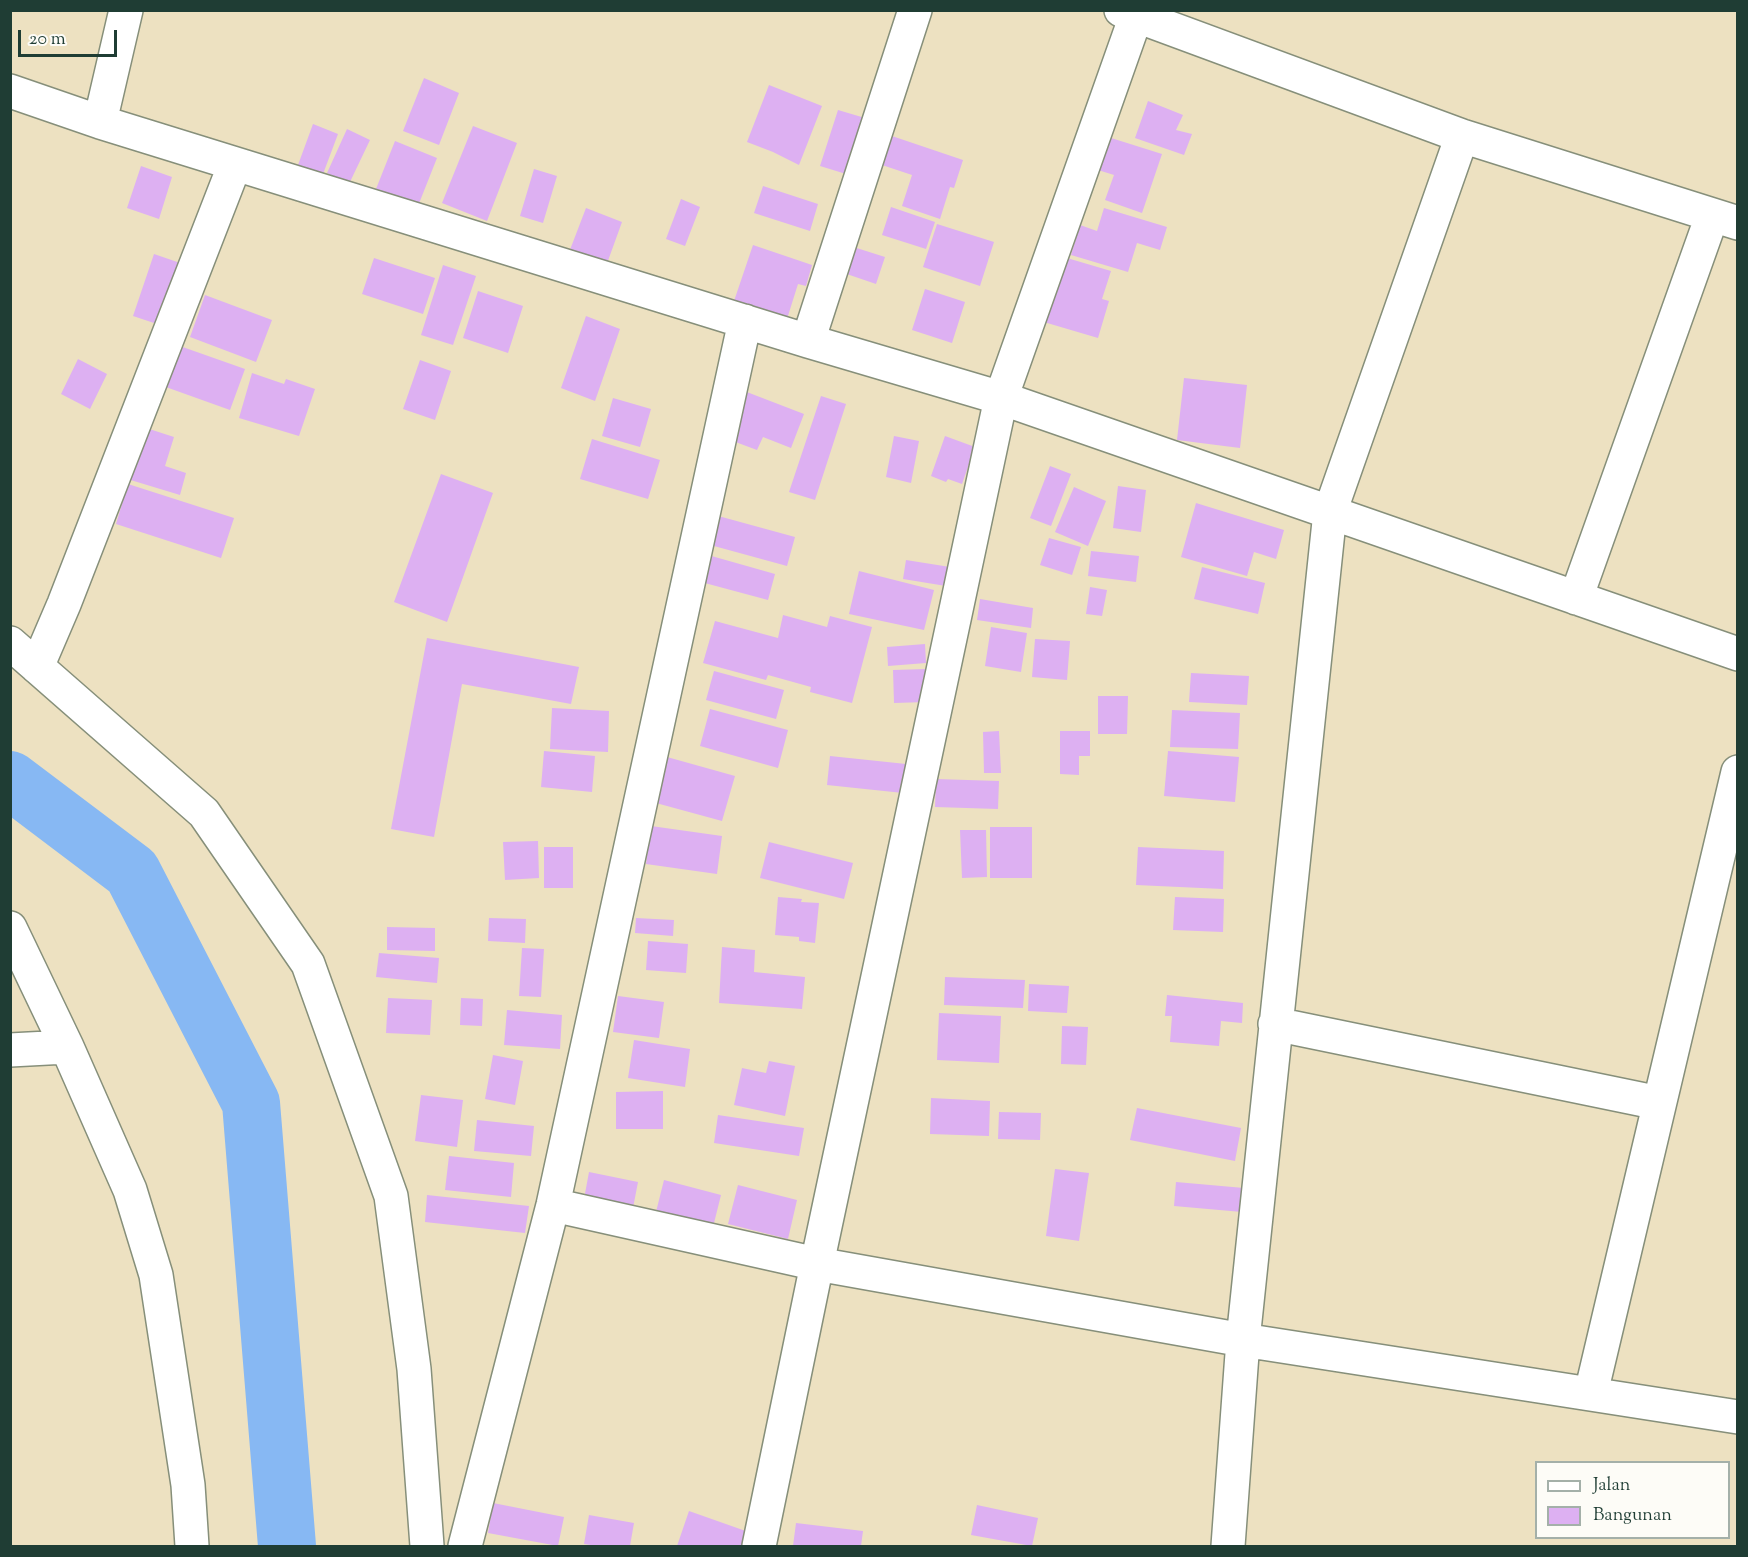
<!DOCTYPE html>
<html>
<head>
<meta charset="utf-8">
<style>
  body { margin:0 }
  #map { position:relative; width:1748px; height:1557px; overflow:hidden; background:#ede1c1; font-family:"Sorts Mill Goudy",serif }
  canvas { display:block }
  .frame { position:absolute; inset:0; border:12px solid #1f3d34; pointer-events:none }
  .legend { position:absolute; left:1535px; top:1461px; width:195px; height:78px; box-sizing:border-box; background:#fdfcf7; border:2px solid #a4b0a9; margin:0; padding:8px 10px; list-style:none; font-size:18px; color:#1f3d34 }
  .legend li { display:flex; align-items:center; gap:12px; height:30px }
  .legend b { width:30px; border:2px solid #a4b0a9 }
  .scale { position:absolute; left:18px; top:30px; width:99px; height:27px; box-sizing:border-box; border:3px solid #1f3d34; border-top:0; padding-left:8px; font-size:18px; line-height:21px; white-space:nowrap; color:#1f3d34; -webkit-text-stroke:4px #fdfcf7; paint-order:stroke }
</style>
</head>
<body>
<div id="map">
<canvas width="1748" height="1557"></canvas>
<div class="frame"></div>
<ul class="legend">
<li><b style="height:8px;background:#fff"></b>Jalan</li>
<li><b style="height:16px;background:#ddb0f2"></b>Bangunan</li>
</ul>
<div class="scale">20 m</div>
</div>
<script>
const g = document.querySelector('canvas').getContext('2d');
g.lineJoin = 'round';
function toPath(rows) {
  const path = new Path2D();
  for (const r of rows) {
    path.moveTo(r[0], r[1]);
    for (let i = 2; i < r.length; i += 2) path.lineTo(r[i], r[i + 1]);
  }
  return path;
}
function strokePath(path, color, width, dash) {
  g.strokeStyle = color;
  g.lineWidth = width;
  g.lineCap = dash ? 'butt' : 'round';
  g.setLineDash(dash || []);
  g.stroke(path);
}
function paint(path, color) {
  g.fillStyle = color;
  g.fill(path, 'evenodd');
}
const river = toPath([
  [10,780,132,872,251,1103,287,1546]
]);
const building = toPath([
  [424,78,459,93,439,145,403,131],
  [769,85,822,106,799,165,773,152,747,142],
  [1148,101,1183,115,1176,130,1192,134,1184,155,1135,138],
  [838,110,865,118,846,174,820,166],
  [313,124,338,134,323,174,298,165],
  [473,126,517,143,487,221,442,203],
  [347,129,370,140,349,184,327,173],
  [886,134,963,160,954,188,950,187,940,219,902,206,912,175,876,163],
  [1108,137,1162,154,1142,213,1105,200,1114,175,1098,170],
  [395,141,437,158,418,206,376,189],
  [141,166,172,177,159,219,127,208],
  [534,169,557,176,543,223,520,216],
  [763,186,818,204,810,231,754,213],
  [681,199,700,207,685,246,666,239],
  [891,207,935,222,926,249,882,235],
  [586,208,622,222,605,269,568,255],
  [1104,208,1167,227,1160,250,1137,243,1128,272,1071,255,1080,225,1097,231],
  [937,224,994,242,980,286,923,267],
  [844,244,885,257,876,284,835,270],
  [753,245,812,265,806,286,798,284,787,319,734,301],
  [154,254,186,265,166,327,133,316],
  [374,258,435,278,423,314,362,294],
  [1067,258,1111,271,1102,299,1109,301,1098,338,1037,320,1048,283,1059,286],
  [443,265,476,276,453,345,421,335],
  [925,289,965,302,952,343,912,330],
  [478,291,523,306,508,353,463,338],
  [205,295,272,320,256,362,190,337],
  [586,316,620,329,595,401,561,388],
  [177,345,245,369,230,410,163,386],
  [78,359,107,374,90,409,61,394],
  [420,360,451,371,435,420,403,409],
  [252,373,284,384,286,379,315,389,299,436,239,418],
  [1184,378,1247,385,1240,448,1177,440],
  [739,389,804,414,791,448,763,437,757,450,722,437],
  [821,396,846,404,815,500,789,492],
  [613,398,651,409,640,447,602,436],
  [140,426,174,437,165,466,186,473,180,495,124,478],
  [894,436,919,441,911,483,886,477],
  [945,436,975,447,962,484,948,479,946,482,931,476],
  [592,439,660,460,648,499,580,479],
  [1050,466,1071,474,1051,526,1030,518],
  [441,474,493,493,447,622,394,602],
  [128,484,234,518,221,558,116,524],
  [1118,486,1146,490,1141,532,1113,528],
  [1074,487,1106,501,1088,546,1055,532],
  [1196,503,1284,530,1276,559,1254,552,1247,576,1181,557],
  [711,514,795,537,787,566,703,543],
  [1049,538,1081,547,1072,575,1040,565],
  [1091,551,1139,556,1136,582,1088,576],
  [708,555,775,574,768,600,701,582],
  [906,560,950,567,946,586,903,579],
  [1202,567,1265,583,1258,614,1194,599],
  [859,571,934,590,924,630,849,614],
  [1090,587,1107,590,1102,616,1086,614],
  [980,599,1033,608,1031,628,977,620],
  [783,615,827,627,830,616,872,627,852,703,810,692,811,687,768,675,766,680,703,663,715,621,778,638],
  [991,627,1027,633,1021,672,985,666],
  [427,638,579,667,571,704,462,684,434,837,391,829],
  [1035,639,1070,641,1067,680,1032,677],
  [925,644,926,663,888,666,887,647],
  [926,669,927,702,894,703,893,670],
  [714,671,784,690,776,719,706,700],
  [1191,673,1249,676,1247,705,1189,702],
  [1098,696,1128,696,1127,734,1098,734],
  [552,708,609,711,608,752,550,749],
  [710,709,788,730,778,768,700,746],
  [1172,710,1240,713,1238,749,1170,747],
  [999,731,1001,773,984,773,983,732],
  [1060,731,1090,731,1090,756,1079,756,1079,775,1060,774],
  [544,751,595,756,592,792,541,787],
  [1168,751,1239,757,1235,802,1164,796],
  [830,756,906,764,903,793,827,785],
  [667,757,735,776,722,821,656,803],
  [936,779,999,781,998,809,935,807],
  [651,826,722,836,717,874,646,864],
  [990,827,1032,827,1032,878,990,878],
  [960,830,986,830,987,877,962,878],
  [538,841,539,878,505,880,503,842],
  [769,842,853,863,844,899,760,878],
  [544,847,573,847,573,888,544,888],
  [1138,847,1224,851,1223,889,1136,885],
  [778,897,802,899,801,902,819,903,815,943,799,941,799,937,775,935],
  [1175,897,1224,899,1223,932,1173,930],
  [489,918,526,919,525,943,488,941],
  [636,918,674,920,673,936,635,933],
  [387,927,435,928,435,951,387,950],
  [648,941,688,944,686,973,646,970],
  [722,947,755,950,754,972,805,977,802,1009,719,1003],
  [522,948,544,949,541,997,519,996],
  [379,953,439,958,437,983,376,977],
  [945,977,1025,980,1023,1008,944,1005],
  [1029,984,1069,986,1067,1013,1028,1011],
  [1167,995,1243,1003,1242,1023,1221,1021,1219,1046,1170,1042,1172,1016,1165,1016],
  [618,996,664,1002,659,1038,613,1032],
  [388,998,432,1000,430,1035,386,1033],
  [461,998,483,999,482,1026,460,1025],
  [507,1010,562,1015,560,1049,504,1045],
  [939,1013,1001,1016,999,1063,937,1060],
  [1062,1026,1088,1027,1086,1065,1061,1064],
  [634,1040,690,1049,685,1087,628,1078],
  [493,1055,523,1061,515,1105,485,1099],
  [769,1061,795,1066,785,1116,734,1105,742,1068,766,1073],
  [663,1091,663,1129,616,1129,616,1092],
  [421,1095,463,1100,457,1147,415,1141],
  [931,1098,990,1101,989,1136,930,1134],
  [1137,1108,1241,1128,1235,1161,1130,1140],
  [999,1112,1041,1113,1040,1140,998,1139],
  [718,1115,804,1128,799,1156,714,1143],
  [477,1120,534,1126,531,1156,474,1151],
  [449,1156,514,1163,511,1197,445,1190],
  [1055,1169,1089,1173,1079,1241,1046,1236],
  [589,1172,638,1182,633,1208,584,1199],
  [664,1180,721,1195,712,1231,655,1216],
  [1176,1182,1244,1188,1242,1212,1174,1206],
  [738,1185,797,1200,788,1239,728,1224],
  [427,1195,529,1206,525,1233,425,1222],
  [493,1503,564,1517,558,1546,488,1533],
  [977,1505,1038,1518,1032,1546,971,1535],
  [689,1511,757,1535,753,1546,677,1546],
  [589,1515,634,1523,630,1546,597,1546,584,1544],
  [796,1523,863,1531,861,1546,793,1546]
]);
const minor = toPath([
  [1121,10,1462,136,1738,223],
  [10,91,100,122,808,341,1001,398,1738,654],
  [100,122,126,10],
  [808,341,915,10],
  [1576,598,1712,216],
  [10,643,204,813,308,964,391,1196,414,1369,427,1546],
  [37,667,64,604,235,164],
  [10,928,67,1047,130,1190,156,1275,188,1485,192,1546],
  [1275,1024,1659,1103],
  [10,1050,67,1047],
  [553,1205,817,1264,1243,1340,1738,1417],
  [1591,1393,1738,772],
  [465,1546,553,1205,745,321],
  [759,1546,817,1264,1001,398,1136,16],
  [1228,1546,1243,1340,1330,512,1462,136]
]);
strokePath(river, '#87b8f3', 58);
paint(building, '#ddb0f2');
strokePath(minor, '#868f7a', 36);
strokePath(minor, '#fff', 33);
</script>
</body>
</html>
